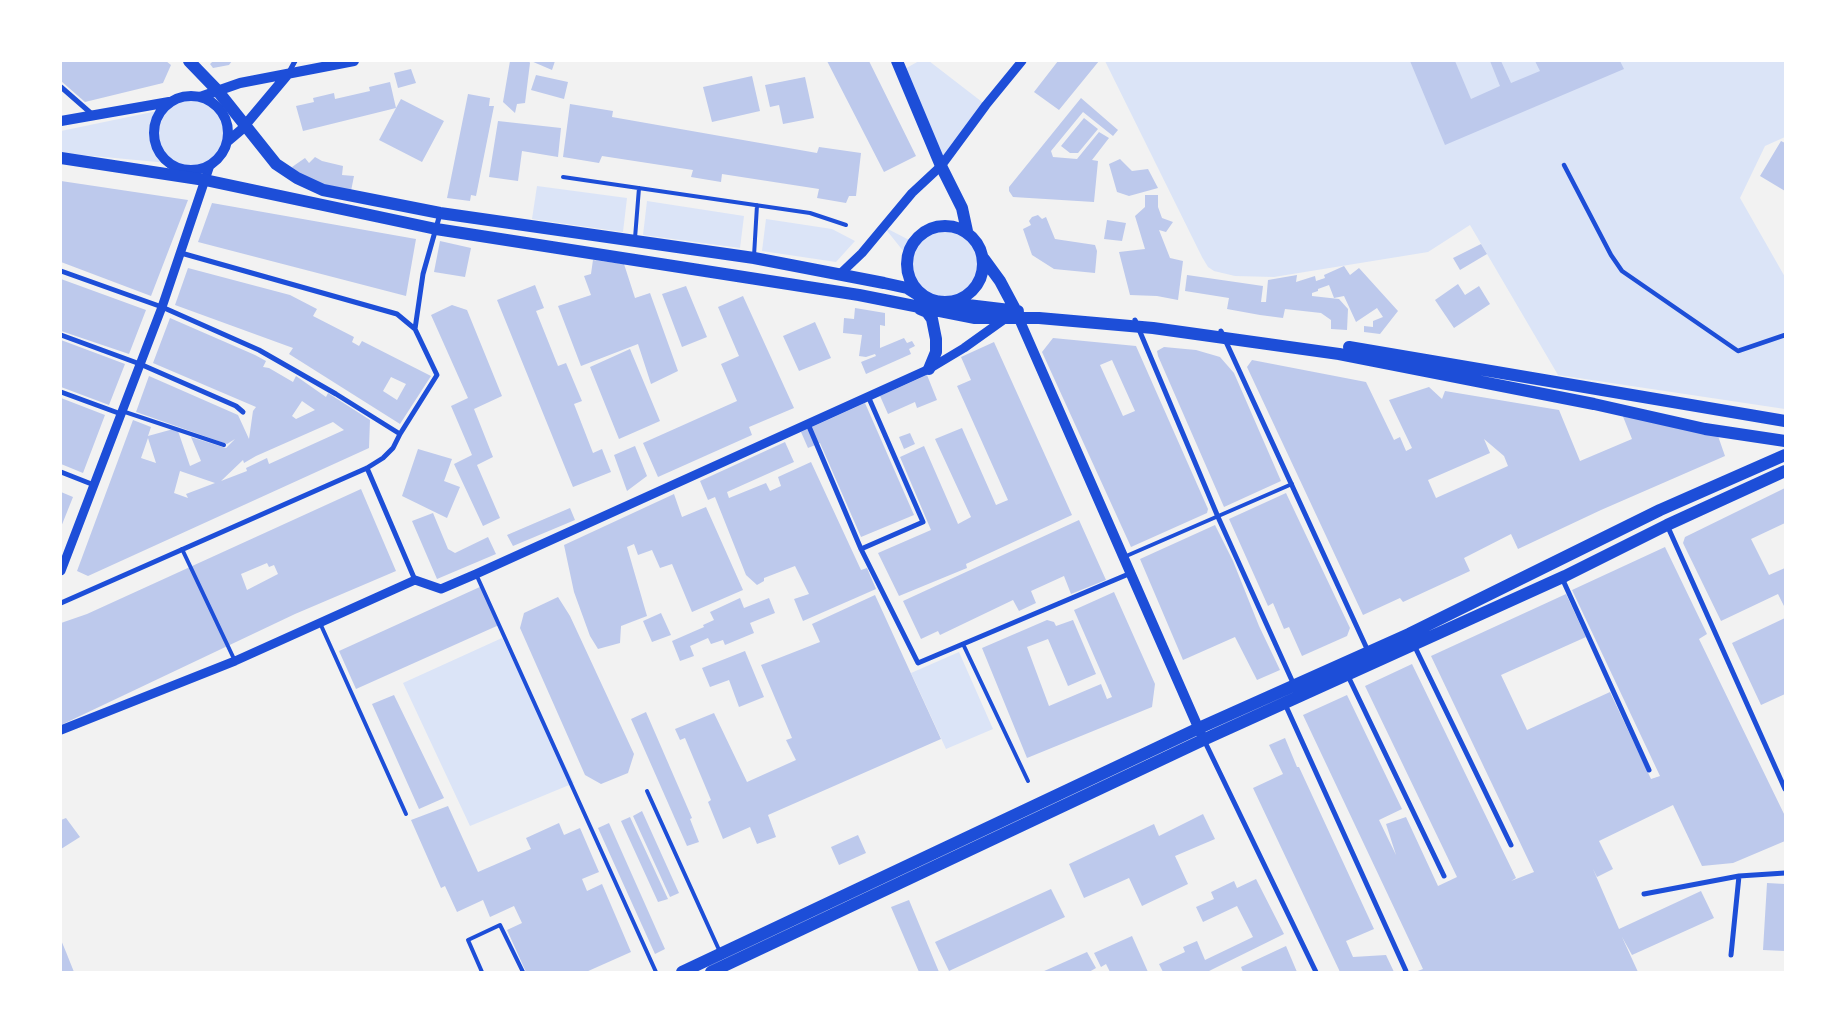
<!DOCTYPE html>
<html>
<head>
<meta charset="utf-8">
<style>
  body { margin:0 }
  #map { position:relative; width:1846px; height:1033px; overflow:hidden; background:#f2f2f2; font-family:"Fira Sans Condensed",sans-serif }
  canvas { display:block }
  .frame { position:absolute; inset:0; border:62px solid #fff; pointer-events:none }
</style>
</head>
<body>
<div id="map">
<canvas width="1846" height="1033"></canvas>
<div class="frame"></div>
</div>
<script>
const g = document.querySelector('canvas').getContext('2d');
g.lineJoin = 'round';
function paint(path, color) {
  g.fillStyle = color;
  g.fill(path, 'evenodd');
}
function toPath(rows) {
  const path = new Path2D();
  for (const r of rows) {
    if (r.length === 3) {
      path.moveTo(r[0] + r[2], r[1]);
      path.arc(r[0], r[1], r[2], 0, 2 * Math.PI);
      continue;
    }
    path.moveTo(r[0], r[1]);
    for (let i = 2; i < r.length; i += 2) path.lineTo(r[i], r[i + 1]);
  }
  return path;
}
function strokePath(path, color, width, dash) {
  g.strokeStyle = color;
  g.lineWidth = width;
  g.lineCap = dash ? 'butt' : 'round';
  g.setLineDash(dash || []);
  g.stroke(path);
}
const green = toPath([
  [919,61,929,61,986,105,940,161,901,71],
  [1105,61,1785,61,1785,137,1765,146,1740,198,1785,277,1785,409,1558,375,1470,225,1428,252,1274,277,1235,276,1214,271,1208,267,1202,257],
  [194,96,206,99,217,106,228,122,228,141,223,153,215,162,204,168,192,171,179,169,168,163,61,153,61,131,162,110,170,102,181,97],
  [537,186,627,198,623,232,532,219],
  [647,201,744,216,740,248,643,235],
  [766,219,832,229,855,241,836,262,762,251],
  [946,225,957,227,967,231,977,240,983,252,984,261,981,278,974,289,963,297,951,301,939,301,918,290,911,279,907,267,908,257,884,227,913,242,926,231,934,227],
  [502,638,574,783,470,826,403,683],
  [959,652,993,729,946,749,911,673]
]);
const building = toPath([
  [61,61,166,61,171,65,163,83,85,102,61,81],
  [213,61,232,61,229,65,213,68,210,64],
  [510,61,529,61,530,63,525,103,517,104,515,113,503,102],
  [531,61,555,61,552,70],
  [827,61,869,61,916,156,884,172],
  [1058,61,1099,61,1059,110,1034,92],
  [1410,61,1455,61,1471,99,1500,86,1490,61,1501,61,1511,83,1540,71,1535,61,1620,61,1624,69,1445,145],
  [411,69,416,83,398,88,394,73],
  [536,75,568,82,564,99,531,90],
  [752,76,760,111,712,122,703,87],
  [805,77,814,118,783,124,779,105,770,107,765,85],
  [390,82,396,108,401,99,444,121,422,162,379,140,396,108,303,131,296,106,314,102,313,98,334,93,335,99,370,91,369,87],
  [468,94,490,98,489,106,494,106,476,196,471,195,470,201,447,198],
  [1081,98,1118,130,1113,136,1083,112,1051,151,1053,157,1077,159,1099,132,1109,138,1092,160,1098,161,1094,202,1013,197,1009,191,1009,187],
  [570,104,613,111,612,117,817,153,819,147,861,153,856,196,849,196,846,203,817,198,819,189,722,174,721,182,691,177,693,170,602,156,599,163,563,157],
  [1084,118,1098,129,1078,153,1070,153,1061,146],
  [498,121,561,128,558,157,522,151,518,181,489,177],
  [1781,141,1785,143,1785,191,1760,176],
  [315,157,322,161,343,166,342,175,354,176,351,191,318,186,295,171,292,167,305,158,309,163],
  [1120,159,1132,171,1148,169,1158,188,1129,196,1117,192,1109,164],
  [61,181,188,200,151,296,61,262],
  [1145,195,1158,195,1158,207,1162,218,1173,222,1166,232,1159,230,1170,258,1183,261,1178,300,1157,296,1130,295,1119,252,1145,249,1135,216,1145,207],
  [212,203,416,239,406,296,198,242],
  [1038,215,1042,219,1046,217,1055,239,1095,245,1097,251,1095,273,1054,269,1032,255,1023,229,1031,225,1029,221,1032,217],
  [1107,220,1126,223,1122,241,1104,239],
  [440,241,471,248,465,277,434,272],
  [1481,244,1487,254,1460,270,1453,258],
  [593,260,624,264,635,298,650,293,678,371,651,384,638,344,581,366,558,306,591,295,584,276,591,274],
  [1344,266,1350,275,1359,268,1398,311,1380,334,1364,332,1364,326,1373,327,1373,321,1383,317,1377,308,1356,322,1344,296,1334,298,1329,285,1318,289,1318,291,1312,293,1312,296,1339,299,1348,309,1347,330,1331,329,1331,320,1321,313,1285,309,1283,318,1260,315,1227,309,1229,298,1185,291,1187,275,1263,286,1261,302,1266,302,1268,280,1297,275,1296,282,1315,276,1316,281,1325,278,1324,275],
  [188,268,290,295,317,309,313,316,354,337,352,342,359,346,362,341,431,376,400,424,289,354,293,348,175,305],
  [391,377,406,384,397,400,383,391],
  [61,279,146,310,129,354,61,331],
  [1458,284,1465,295,1479,286,1490,304,1454,328,1435,300],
  [535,285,544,308,536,311,558,366,566,363,582,401,574,404,593,453,602,449,611,472,573,487,497,300],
  [686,286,707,337,682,347,662,294],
  [743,296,794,408,749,427,752,435,658,477,643,443,737,401,721,364,739,356,718,307],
  [452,305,467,310,502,396,474,409,493,457,477,465,500,518,483,526,454,464,472,455,451,406,468,398,431,315],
  [855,308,885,313,885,326,880,325,880,348,904,338,907,343,912,341,915,346,909,349,911,354,866,374,861,362,876,356,875,354,866,357,859,356,862,335,843,333,844,318,854,319],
  [170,318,255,355,266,361,263,367,269,368,293,382,296,376,326,397,328,393,370,420,369,448,88,576,77,571,133,420,151,427,148,436,177,428,190,466,201,461,191,437,226,448,235,439,227,444,136,412,149,376,238,415,249,439,253,411,256,407,153,363],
  [302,401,315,410,296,419,292,416],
  [333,422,344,430,269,464,267,458,246,468,247,471,221,481,243,460,244,463,256,456],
  [148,438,156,463,141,458],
  [180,471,215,483,186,494,188,498,174,493],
  [815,322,831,358,799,371,783,336],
  [1053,338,1136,346,1208,509,1207,513,1131,547,1042,352],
  [1112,360,1135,411,1123,416,1100,365],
  [61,340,125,364,109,405,61,387],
  [994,342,1072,515,966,564,967,568,899,596,878,553,931,530,900,457,924,446,958,524,971,517,935,439,962,428,996,505,1008,500,957,386,971,380,961,357],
  [1164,347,1196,350,1220,357,1234,373,1281,481,1224,507,1158,356,1157,351],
  [630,349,660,421,619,439,590,367],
  [1252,360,1366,382,1394,440,1400,437,1406,451,1412,448,1389,400,1429,387,1442,399,1445,391,1559,410,1580,461,1632,439,1622,414,1718,436,1725,456,1601,510,1518,549,1511,534,1464,558,1470,571,1403,602,1400,598,1363,615,1247,367],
  [1484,439,1504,456,1508,466,1436,498,1428,480,1490,453],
  [927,375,937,400,917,408,915,402,888,414,880,396],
  [61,398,105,415,83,473,61,464],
  [865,403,914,515,861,537,820,443,808,448,801,432],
  [910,433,915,444,904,449,899,437],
  [785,442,794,462,727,492,729,498,766,483,770,491,781,486,778,477,811,462,861,570,867,568,876,589,803,621,794,599,809,594,795,566,764,578,764,581,757,585,746,575,715,497,708,500,700,481],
  [635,446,647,476,627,491,614,455],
  [418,449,452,459,444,481,460,487,447,518,402,496],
  [1785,488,1785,523,1751,539,1769,575,1785,568,1785,608,1778,594,1721,621,1683,543,1685,537],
  [361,489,396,571,295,614,61,725,61,623,87,614],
  [267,563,269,567,274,565,278,574,247,590,241,574],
  [61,492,73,497,61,527],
  [1286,493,1350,628,1347,636,1302,656,1289,627,1284,629,1273,603,1268,606,1229,519],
  [674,494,682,517,706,507,743,590,692,612,672,564,660,568,652,550,638,555,634,544,627,547,647,616,621,626,620,643,598,649,590,636,574,592,564,545],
  [570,508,575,520,513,546,507,535],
  [433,513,448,549,455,553,488,537,496,554,437,579,412,521],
  [1079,520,1106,580,1071,594,1064,576,1031,591,1036,603,1019,611,1013,600,940,635,938,631,921,639,903,601],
  [1215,525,1233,561,1259,626,1280,670,1257,680,1235,637,1183,660,1140,559],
  [1665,547,1707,634,1699,639,1785,816,1785,841,1733,863,1702,866,1673,805,1599,841,1613,869,1597,877,1593,869,1619,929,1701,891,1714,918,1632,955,1622,937,1638,972,1415,972,1423,969,1303,715,1347,695,1402,809,1379,820,1396,855,1386,824,1406,817,1438,886,1457,877,1365,686,1412,664,1516,878,1511,881,1534,872,1431,656,1566,594,1586,637,1501,675,1527,730,1610,692,1651,779,1660,776,1572,590],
  [482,586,499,625,356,689,339,651],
  [1114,592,1155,684,1152,707,1027,758,982,648,1047,620,1054,622,1056,626,1073,620,1096,674,1068,686,1048,639,1027,647,1049,706,1101,684,1107,699,1112,697,1074,610],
  [875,595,941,739,768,815,776,837,757,844,750,827,723,839,708,802,711,800,685,738,680,740,675,729,714,713,747,782,796,760,786,740,792,738,761,665,820,642,812,624],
  [558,597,570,616,634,754,628,773,601,784,585,775,520,628,524,613],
  [740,598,744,608,769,598,775,613,750,623,754,633,725,645,723,640,711,644,708,638,690,646,694,656,680,661,672,641,704,627,703,625,714,620,710,612],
  [661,613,671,635,652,642,643,621],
  [1785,618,1785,694,1761,705,1732,643],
  [745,651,764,697,739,707,729,680,710,687,702,668],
  [394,695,444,798,419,809,372,704],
  [646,712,692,818,690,819,699,842,687,846,631,719],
  [1285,738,1297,767,1299,767,1374,929,1346,941,1353,957,1386,955,1394,972,1340,972,1253,788,1283,774,1269,745],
  [448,806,478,872,531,849,526,838,559,823,564,835,580,828,599,872,582,879,587,891,602,884,631,952,586,972,526,972,507,930,522,923,514,906,490,917,483,900,457,912,445,886,441,888,411,820],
  [642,811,679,893,670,897,633,816],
  [1203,814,1215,839,1175,856,1188,884,1142,906,1129,878,1084,898,1069,864,1154,824,1159,836],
  [630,817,668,899,658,902,621,821],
  [66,818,80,837,61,849,61,820],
  [609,823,665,949,655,954,598,828],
  [858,835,866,853,839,865,831,847],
  [1256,879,1284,934,1207,972,1163,972,1159,964,1185,952,1183,947,1197,941,1205,960,1253,937,1237,906,1203,922,1196,907,1214,899,1211,892,1234,881,1237,888],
  [1767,883,1785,884,1785,951,1763,950],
  [1051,889,1065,917,949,971,935,942],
  [909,900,939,972,919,972,891,907],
  [1132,936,1148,972,1110,972,1106,964,1101,967,1094,953],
  [61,940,66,952,74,972,61,972],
  [1286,946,1297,972,1243,972,1241,967],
  [1087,952,1096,968,1089,972,1042,972]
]);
const service = toPath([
  [563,177,810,213,846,225],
  [635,238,639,188],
  [754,256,757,205],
  [122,411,224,445],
  [182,549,235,661],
  [1124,557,1292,484],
  [476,574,656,972],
  [320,623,406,814],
  [963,644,1028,781],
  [647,791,720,952],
  [482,972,468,940,500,925,523,972]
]);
const pedestrian = toPath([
  [1564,165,1611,255,1622,271,1738,351,1785,335]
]);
const minor = toPath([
  [288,74,295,61],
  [61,87,93,115],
  [181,253,397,314,415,329],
  [61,271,162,307,259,350,336,394,400,434],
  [1135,320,1218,517,1294,685],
  [1221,331,1368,651],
  [61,335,140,364,236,406,243,412],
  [61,392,121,414],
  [868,396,923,522,861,549,918,663,1131,573],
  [808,424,861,549],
  [367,468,415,580],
  [61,472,94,485],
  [1667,525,1785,789],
  [1562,578,1649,770],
  [61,603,367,468,383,458,393,448,400,434,437,375,415,329,423,274,440,214],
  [1414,645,1511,845],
  [1348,676,1444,876],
  [1285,704,1406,971,1405,972],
  [1204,740,1316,972],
  [1644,894,1739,876,1785,873],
  [1731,955,1739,876]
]);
const tertiary = toPath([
  [840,274,862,253,912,193,941,166,986,105,1022,61],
  [61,571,162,307,210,165],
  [61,730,235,661,415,580,441,589,476,574,929,369,964,348,1006,318]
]);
const secondary = toPath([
  [191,133,37],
  [200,97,240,83,354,61],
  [61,121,169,102],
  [228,141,241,130,288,74],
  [1016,312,1201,734]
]);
const primary = toPath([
  [189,61,217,90,276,164,297,178,323,190,440,213,754,258,884,283,907,288,926,300,1018,311],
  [897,61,941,166,962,208,967,231],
  [61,158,205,180,436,229,859,295,975,318,1039,318,1153,328,1339,354,1594,404,1705,429,1785,441],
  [945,264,38],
  [984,259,1000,281,1016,311],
  [920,309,927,312,932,319,936,339,936,352,929,369],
  [1349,347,1785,421],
  [682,972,1199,728,1409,634,1660,510,1785,455],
  [711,972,1203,740,1565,576,1667,525,1785,471]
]);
paint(green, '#dbe4f7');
paint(building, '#bdc9ec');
strokePath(service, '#1d4ed8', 4);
strokePath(pedestrian, '#1d4ed8', 4.5);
strokePath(minor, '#1d4ed8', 5);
strokePath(tertiary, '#1d4ed8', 9);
strokePath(secondary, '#1d4ed8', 10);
strokePath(primary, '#1d4ed8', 12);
</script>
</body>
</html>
